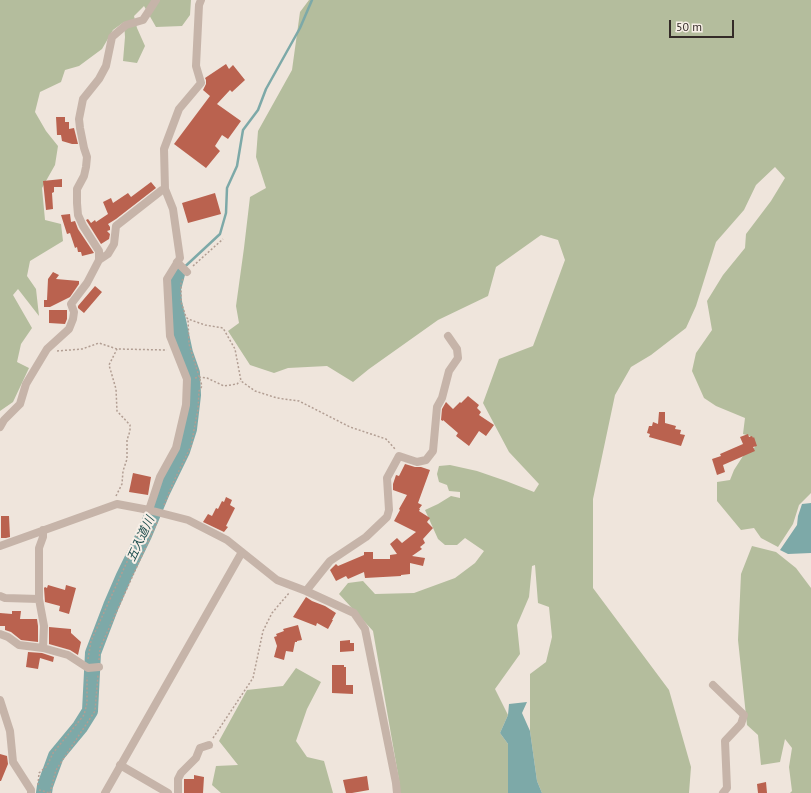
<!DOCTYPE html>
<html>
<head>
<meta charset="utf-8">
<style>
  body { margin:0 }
  #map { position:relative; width:811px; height:793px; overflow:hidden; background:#efe5dc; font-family:"PT Sans",sans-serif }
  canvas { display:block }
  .scale { position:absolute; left:669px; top:20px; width:65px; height:18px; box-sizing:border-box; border:2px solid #342b28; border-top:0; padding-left:5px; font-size:12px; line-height:14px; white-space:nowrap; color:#342b28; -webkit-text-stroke:3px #f7efe7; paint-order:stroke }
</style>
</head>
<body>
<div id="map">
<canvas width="811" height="793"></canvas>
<div class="scale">50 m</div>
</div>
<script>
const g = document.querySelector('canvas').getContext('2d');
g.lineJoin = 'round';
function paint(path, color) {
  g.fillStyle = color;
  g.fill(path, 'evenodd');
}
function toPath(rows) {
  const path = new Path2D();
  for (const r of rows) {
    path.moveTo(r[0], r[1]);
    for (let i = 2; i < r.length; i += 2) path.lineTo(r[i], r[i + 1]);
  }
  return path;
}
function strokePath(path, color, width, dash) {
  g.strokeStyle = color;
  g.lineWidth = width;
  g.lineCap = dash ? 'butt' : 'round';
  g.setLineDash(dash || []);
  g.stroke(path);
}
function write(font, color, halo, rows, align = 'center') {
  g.font = font + ' "PT Sans","Noto Sans JP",sans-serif';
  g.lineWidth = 4;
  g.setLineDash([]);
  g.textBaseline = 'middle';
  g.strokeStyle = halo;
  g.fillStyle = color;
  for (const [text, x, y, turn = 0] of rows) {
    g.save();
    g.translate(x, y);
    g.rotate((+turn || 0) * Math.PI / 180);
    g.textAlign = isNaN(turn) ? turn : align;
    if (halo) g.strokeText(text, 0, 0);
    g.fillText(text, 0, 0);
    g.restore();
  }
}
const green = toPath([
  [0,0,191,0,190,15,182,26,156,27,144,6,134,16,137,28,145,46,137,63,123,61,125,37,124,22,113,30,102,49,79,66,65,70,61,82,40,92,35,112,46,131,58,146,55,165,42,188,45,220,61,224,63,241,30,261,27,276,36,289,39,316,18,289,13,295,32,328,21,344,17,362,29,368,13,402,0,411],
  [309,0,811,0,811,493,799,505,793,524,778,547,761,538,754,528,741,530,717,501,717,482,730,480,734,470,743,456,755,447,750,436,743,434,745,418,716,406,704,398,692,371,696,353,712,330,707,301,723,275,745,248,746,234,771,201,785,178,775,167,756,185,744,210,716,242,696,306,686,328,651,355,631,367,615,395,593,499,593,588,669,690,691,767,689,793,542,793,537,781,530,731,530,674,546,662,552,637,549,607,538,603,535,565,532,566,529,597,517,625,520,654,495,689,508,715,500,733,508,744,508,793,400,793,399,780,373,631,339,594,348,583,363,581,375,594,414,593,455,578,475,563,484,551,465,538,457,545,445,545,438,539,425,510,438,504,451,496,460,498,460,492,449,491,447,485,439,482,437,474,439,466,450,465,477,471,506,481,534,492,539,484,509,452,483,403,499,359,533,346,565,260,558,240,541,235,496,267,488,296,438,320,369,369,353,382,327,366,288,368,274,373,250,365,228,331,239,323,236,306,244,248,250,197,266,188,256,157,258,131,292,70,300,12],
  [752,546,776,552,796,568,811,588,811,793,790,793,792,791,789,767,792,748,785,739,780,762,761,765,758,735,747,725,738,640,741,574],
  [296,668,321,682,307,709,296,741,307,757,324,761,333,793,221,793,212,785,216,766,238,765,219,741,247,690,283,686]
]);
const water = toPath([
  [811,503,811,553,788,554,780,550,797,525,798,516,802,504],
  [527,702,522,713,530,731,537,781,542,793,508,793,508,744,500,733,508,715,509,704]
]);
const stream = toPath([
  [177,274,220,234,226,213,227,188,237,166,243,130,258,110,266,89,300,28,312,0]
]);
const river = toPath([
  [44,793,45,786,56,756,80,727,90,711,93,653,111,606,124,576,144,535,162,492,182,451,189,429,193,395,192,373,185,353,174,302,173,289,177,274]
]);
const building = toPath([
  [226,64,229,69,233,65,245,80,232,92,230,90,217,104,241,121,228,139,222,135,215,146,220,151,206,168,174,144,210,96,203,90,206,84,206,80,205,78],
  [56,117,65,117,65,122,69,122,69,129,74,128,78,144,72,144,62,141,61,135,57,135],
  [62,179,62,187,54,187,54,192,52,193,53,209,46,210,43,181],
  [151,182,156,188,116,219,108,224,110,227,110,230,107,231,110,234,109,239,101,244,86,220,88,219,91,223,95,220,96,222,108,214,103,202,111,198,113,203,128,193,131,197],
  [215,193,221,214,188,223,182,203],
  [70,214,71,222,75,221,78,229,94,253,82,256,81,252,78,252,77,247,75,248,70,233,67,234,61,215],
  [53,272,59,275,56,279,79,281,79,284,70,297,50,307,44,307,44,300,47,300,48,279],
  [95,286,102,292,84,313,78,308,78,306],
  [49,310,67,310,67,319,65,324,49,323],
  [468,396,479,405,477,408,481,412,479,415,494,425,486,436,479,431,469,446,456,436,458,433,443,420,443,421,441,420,442,409,446,402,453,409,460,402,461,403],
  [659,412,665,412,665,423,676,426,675,429,681,430,680,434,685,435,681,446,649,437,650,434,647,433,649,426,652,426,653,422,658,424],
  [748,434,749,437,752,436,753,438,754,437,757,446,753,447,755,451,723,465,725,472,717,475,712,459,721,456,720,454,743,444,740,437],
  [405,464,415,467,421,467,430,470,418,503,422,505,419,509,420,509,419,511,430,518,427,522,433,528,423,539,425,543,420,547,422,549,412,556,425,558,423,566,410,563,410,574,401,575,401,576,365,578,364,572,348,579,346,576,336,581,330,570,336,564,338,566,364,555,364,552,373,552,373,559,390,559,390,555,397,554,390,544,397,538,402,543,416,532,394,521,400,510,399,509,407,495,393,490,393,484,396,475,399,476],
  [133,473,151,477,148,495,129,492],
  [226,497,232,500,230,505,235,508,226,526,228,527,224,532,203,522,208,514,212,516,216,508,218,509,222,501,224,502],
  [1,516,9,516,10,537,6,538,1,538],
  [48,585,65,590,66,585,76,588,69,614,59,611,60,606,45,602,44,588,45,587,47,588],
  [306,597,312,601,325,606,336,613,332,620,333,620,328,629,317,623,316,626,293,617],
  [12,611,21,611,20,619,37,619,38,626,38,642,21,640,11,632,5,630,5,626,0,626,0,613,12,614],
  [298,625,302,640,297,641,297,642,295,642,293,652,286,651,284,660,274,657,277,646,274,637,277,636,276,634,284,631,283,629],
  [49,627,71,629,71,633,81,642,78,655,70,650,49,644],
  [350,640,350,643,354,643,354,651,340,652,340,641],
  [28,652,42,653,54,657,53,662,40,658,38,669,26,667],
  [332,665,344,665,344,667,346,667,346,685,353,685,353,694,332,693],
  [0,754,7,756,8,764,1,781,0,781],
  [194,775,204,777,203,793,184,793,184,779,194,779],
  [367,776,369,790,352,793,346,793,343,780],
  [766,782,767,793,758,793,757,784]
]);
const path = toPath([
  [193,266,223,239],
  [183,279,181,283,181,302,186,317,188,319,205,325,223,328,235,349,241,381,255,391,277,398,299,401,350,427,386,439,395,449],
  [57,351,82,349,99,343,117,349,167,350],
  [195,378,199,377,207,378,224,386,237,384,240,381],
  [116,496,122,484,123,471,127,459,127,440,130,431,130,425,117,411,116,389,109,365,117,349],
  [164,505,173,483,191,446,198,409,199,391,202,386,189,344,188,319],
  [88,659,91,641,136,542,138,532,145,517],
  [99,660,100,648,158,520],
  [213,738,253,678,263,631,272,613,289,593],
  [38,785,39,773,47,766,53,753,84,715,87,703,87,677],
  [39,790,50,793],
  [50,793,56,770,95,711,98,675]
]);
const street = toPath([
  [99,260,108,254,114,244,116,226,162,190,165,189],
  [177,262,187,272],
  [0,427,4,420,20,404,26,384,47,349,69,329,73,319,74,312,71,304,87,283,99,260,99,251,83,226,78,215,77,203,77,189,84,176,86,167,87,157,84,148,80,128,79,119,83,99,99,79,106,66,112,37,126,25,143,20,156,0],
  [149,510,160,477,176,448,186,405,187,379,170,336,167,279,180,258,173,209,165,189,164,149,179,109,201,83,196,66,199,5,201,0],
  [0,546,117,504,149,510,188,520,227,540,277,580,306,591,354,613,365,629,396,783,397,793],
  [306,591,330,561,366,537,387,517,389,510,387,478,399,456,417,462,426,460,433,451,437,407,442,398,449,371,458,358,457,349,448,336],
  [0,596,5,598,39,599],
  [0,634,8,637,19,645,43,648,68,655,88,668,99,667],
  [43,648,44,626,39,599,39,548,43,537,43,530],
  [713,685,744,715,741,724,725,741,727,788,723,793],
  [0,700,10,731,13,762,31,790,31,793],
  [120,765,168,793],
  [105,793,242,552],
  [178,793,178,779,181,773,196,758,200,748,209,745]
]);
const waterNames = [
  ["五入道川",141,539,-65]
];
paint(green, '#b4bd9d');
paint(water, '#7da9a8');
strokePath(stream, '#7da9a8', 2.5);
strokePath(river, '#7da9a8', 16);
paint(building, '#ba624f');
strokePath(path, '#b29e93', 1.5, [2, 2]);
strokePath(street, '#c6b4a9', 8);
write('italic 12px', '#225151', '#f7efe7', waterNames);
</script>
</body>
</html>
